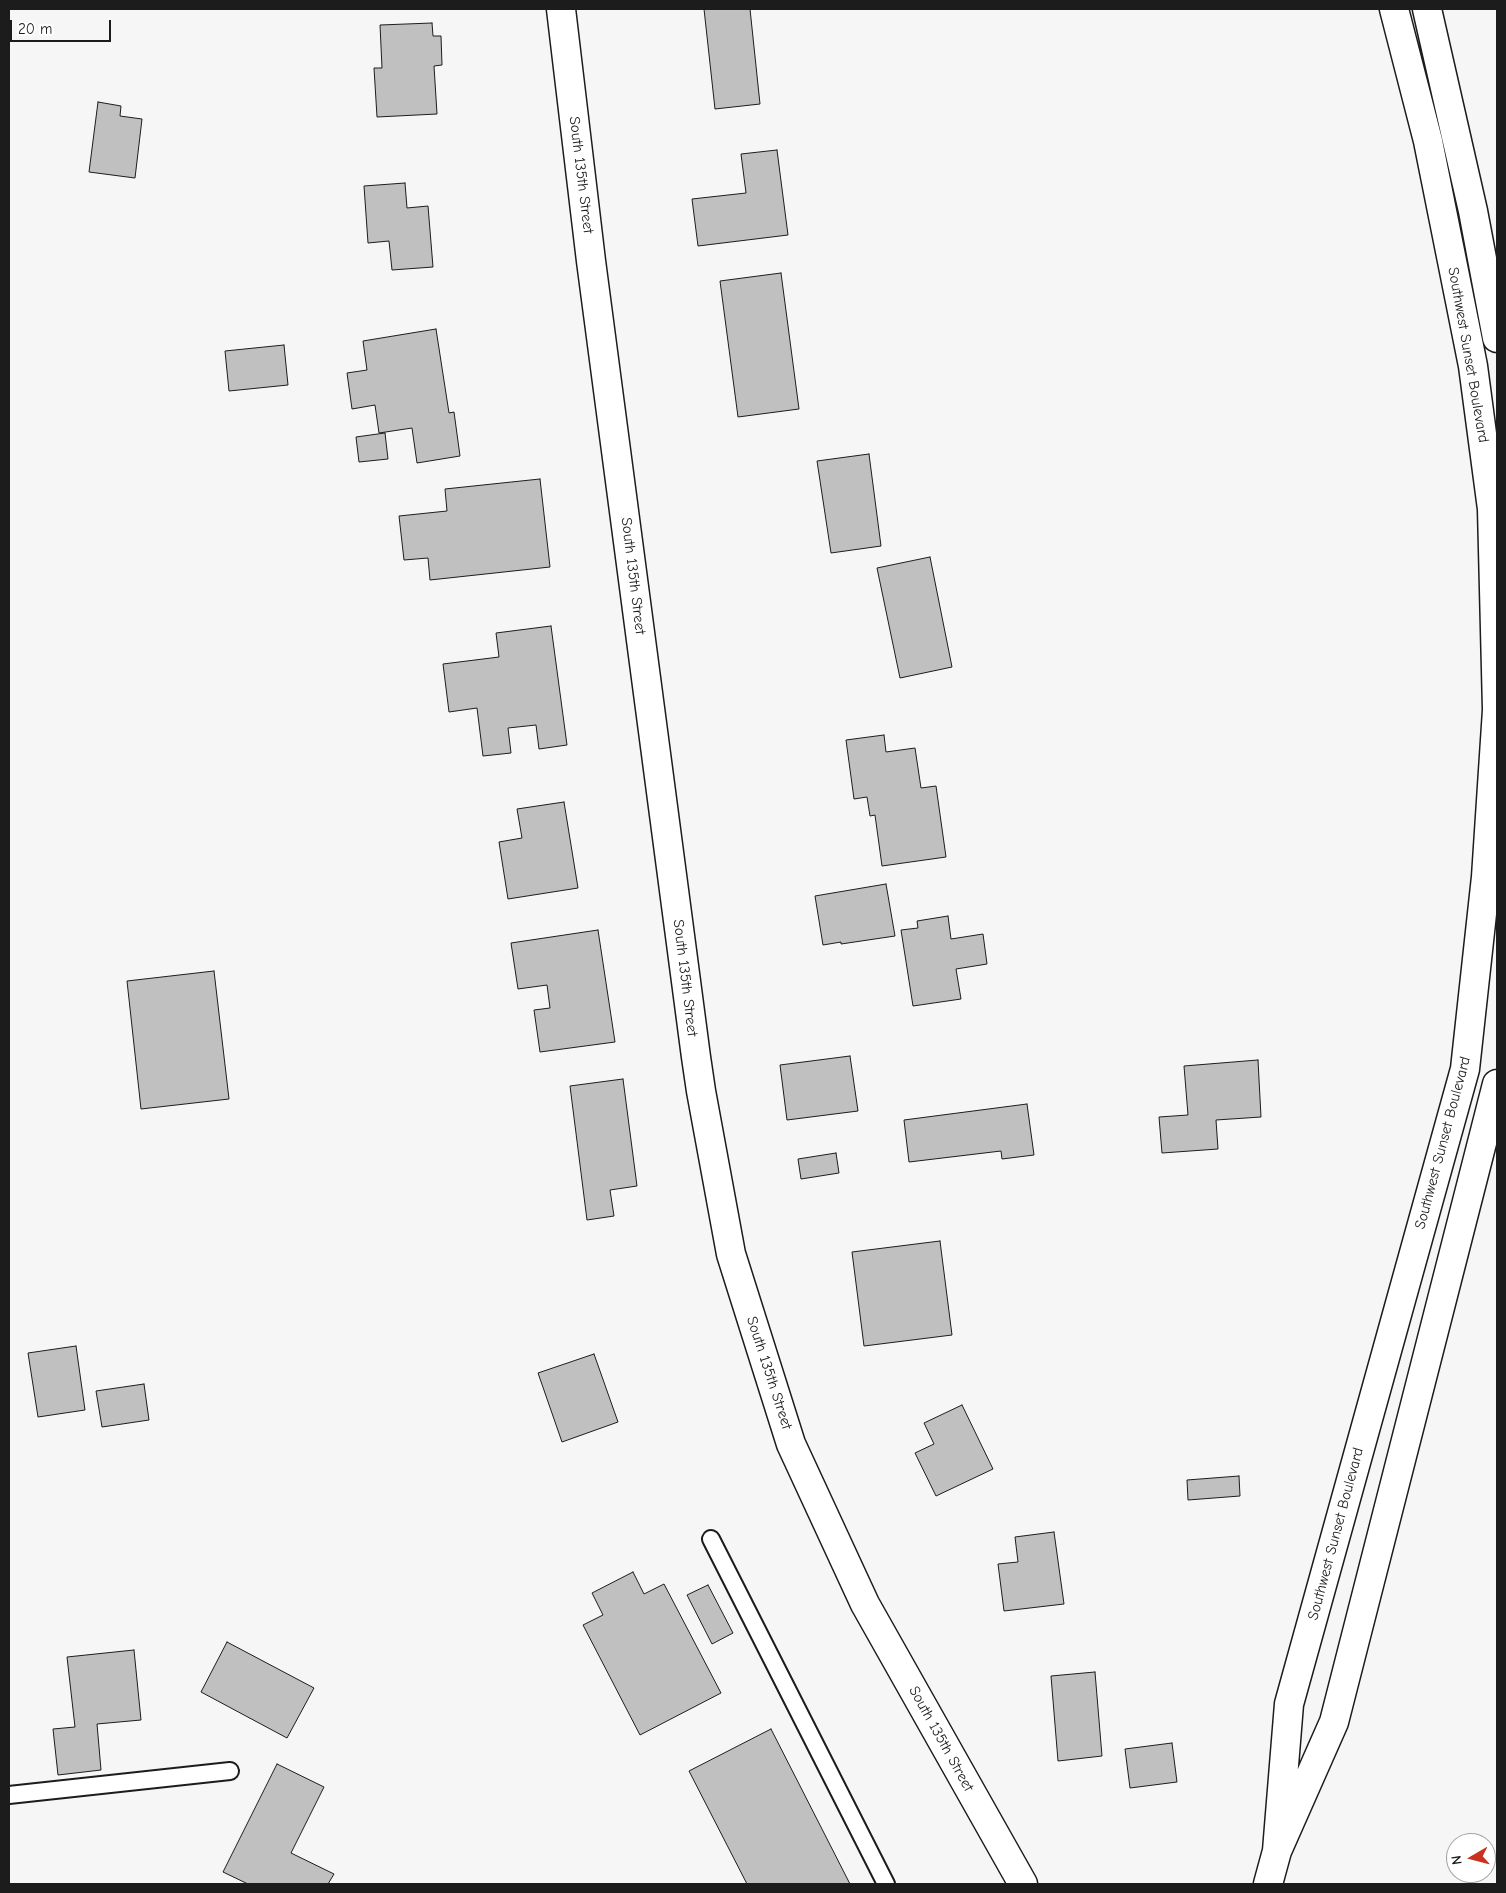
<!DOCTYPE html>
<html>
<head>
<meta charset="utf-8">
<style>
  body { margin:0 }
  #map { position:relative; width:1506px; height:1893px; overflow:hidden; background:#f6f6f6; font-family:"Comic Neue",sans-serif }
  canvas { display:block }
  .frame { position:absolute; inset:0; border:10px solid #1c1c1c; pointer-events:none }
  .north { position:absolute; left:1446px; top:1833px; width:50px; height:50px; box-sizing:border-box; background:#fff; border:1px solid #a4a4a4; border-radius:50%; rotate:262deg; font-size:14px; font-weight:700; line-height:20px; text-align:center; color:#1c1c1c }
  .north::after { content:''; display:block; margin:auto; width:18px; height:22px; background:#c8321e; clip-path:polygon(50% 0,100% 100%,50% 72%,0 100%) }
  .scale { position:absolute; left:10px; top:20px; width:101px; height:22px; box-sizing:border-box; border:2px solid #1c1c1c; border-top:0; padding-left:6px; font-size:15px; line-height:18px; white-space:nowrap; color:#1c1c1c; -webkit-text-stroke:4px #fff; paint-order:stroke }
</style>
</head>
<body>
<div id="map">
<canvas width="1506" height="1893"></canvas>
<div class="frame"></div>
<div class="north">N</div>
<div class="scale">20 m</div>
</div>
<script>
const g = document.querySelector('canvas').getContext('2d');
g.lineJoin = 'round';
function paint(path, color) {
  g.fillStyle = color;
  g.fill(path, 'evenodd');
}
function toPath(rows) {
  const path = new Path2D();
  for (const r of rows) {
    path.moveTo(r[0], r[1]);
    for (let i = 2; i < r.length; i += 2) path.lineTo(r[i], r[i + 1]);
  }
  return path;
}
function strokePath(path, color, width, dash) {
  g.strokeStyle = color;
  g.lineWidth = width;
  g.lineCap = dash ? 'butt' : 'round';
  g.setLineDash(dash || []);
  g.stroke(path);
}
function write(font, color, halo, rows, align = 'center') {
  g.font = font + ' "Comic Neue",sans-serif';
  g.lineWidth = 4;
  g.setLineDash([]);
  g.textBaseline = 'middle';
  g.strokeStyle = halo;
  g.fillStyle = color;
  for (const [text, x, y, turn = 0] of rows) {
    g.save();
    g.translate(x, y);
    g.rotate((+turn || 0) * Math.PI / 180);
    g.textAlign = isNaN(turn) ? turn : align;
    if (halo) g.strokeText(text, 0, 0);
    g.fillText(text, 0, 0);
    g.restore();
  }
}
const building = toPath([
  [704,9,750,9,760,104,715,109,704,9],
  [432,23,433,36,441,36,442,65,434,66,437,114,377,117,374,68,382,68,380,25,432,23],
  [98,102,121,106,120,116,142,119,135,178,89,172,98,102],
  [777,150,788,235,698,246,692,199,746,193,741,154,777,150],
  [405,183,407,208,428,206,433,267,392,270,389,241,368,243,364,186,405,183],
  [781,273,799,409,738,417,720,281,781,273],
  [436,329,449,413,454,412,460,456,417,463,412,428,379,433,375,405,352,409,347,373,367,370,363,341,436,329],
  [284,345,288,385,229,391,225,351,284,345],
  [385,433,388,459,359,462,356,437,385,433],
  [869,454,881,546,831,553,817,461,869,454],
  [540,479,550,567,430,580,428,558,404,560,399,516,447,511,445,489,540,479],
  [930,557,952,667,900,678,877,568,930,557],
  [551,626,567,745,539,749,536,725,508,728,511,753,483,756,477,708,449,712,443,664,499,657,496,633,551,626],
  [884,735,886,752,915,748,921,788,936,786,946,857,882,866,875,815,870,816,867,797,854,799,846,740,884,735],
  [564,802,578,888,508,899,499,842,522,838,517,809,564,802],
  [886,884,895,936,841,944,841,942,823,945,815,896,886,884],
  [948,916,951,939,983,934,987,964,956,969,961,999,913,1006,901,930,918,928,917,921,948,916],
  [598,930,615,1042,540,1052,534,1010,550,1008,547,985,518,989,511,943,598,930],
  [214,971,229,1099,141,1109,127,981,214,971],
  [850,1056,858,1111,787,1120,780,1065,850,1056],
  [1258,1060,1261,1117,1216,1120,1218,1149,1162,1153,1159,1117,1188,1115,1184,1066,1258,1060],
  [623,1079,637,1186,610,1190,614,1216,587,1220,570,1086,623,1079],
  [1027,1104,1034,1155,1002,1159,1001,1151,909,1162,904,1120,1027,1104],
  [836,1153,839,1173,801,1179,798,1159,836,1153],
  [940,1241,952,1335,864,1346,852,1252,940,1241],
  [76,1346,85,1410,38,1417,28,1353,76,1346],
  [594,1354,618,1422,562,1442,538,1373,594,1354],
  [144,1384,149,1420,102,1427,96,1391,144,1384],
  [962,1405,993,1469,936,1496,915,1453,934,1444,924,1423,962,1405],
  [1239,1476,1240,1496,1188,1500,1187,1480,1239,1476],
  [1054,1532,1064,1604,1004,1611,998,1564,1018,1562,1015,1537,1054,1532],
  [633,1572,644,1594,664,1584,721,1693,640,1735,583,1625,603,1615,592,1593,633,1572],
  [708,1585,733,1633,712,1644,687,1595,708,1585],
  [227,1642,314,1688,287,1738,201,1692,227,1642],
  [134,1650,141,1720,97,1724,101,1770,58,1775,53,1729,75,1727,67,1657,134,1650],
  [1095,1672,1102,1756,1058,1761,1051,1676,1095,1672],
  [771,1729,850,1884,747,1884,689,1771,771,1729],
  [1172,1743,1177,1782,1130,1788,1125,1749,1172,1743],
  [277,1764,324,1787,291,1853,334,1874,328,1884,248,1884,223,1872,277,1764]
]);
const service = toPath([
  [711,1539,886,1884],
  [9,1795,230,1771]
]);
const minor = toPath([
  [561,9,591,261,696,1057,701,1091,731,1254,791,1444,865,1604,1023,1884]
]);
const secondary = toPath([
  [1427,9,1473,211,1497,338],
  [1277,1851,1289,1704,1465,1069,1486,877,1497,710,1492,509,1473,366,1428,141,1394,9],
  [1268,1884,1277,1851,1334,1722,1497,1084]
]);
const streetNames = [
  ["South 135th Street",581,175,83],
  ["Southwest Sunset Boulevard",1468,355,80],
  ["South 135th Street",633,576,83],
  ["South 135th Street",685,978,83],
  ["Southwest Sunset Boulevard",1443,1143,-75],
  ["South 135th Street",769,1373,72],
  ["Southwest Sunset Boulevard",1336,1534,-75],
  ["South 135th Street",941,1739,61]
];
paint(building, '#c0c0c0');
strokePath(building, '#1c1c1c', 1);
strokePath(service, '#1c1c1c', 20);
strokePath(minor, '#1c1c1c', 31);
strokePath(secondary, '#1c1c1c', 31);
strokePath(service, '#fff', 16);
strokePath(minor, '#fff', 28);
strokePath(secondary, '#fff', 28);
write('15px', '#1c1c1c', '#fff', streetNames);
</script>
</body>
</html>
